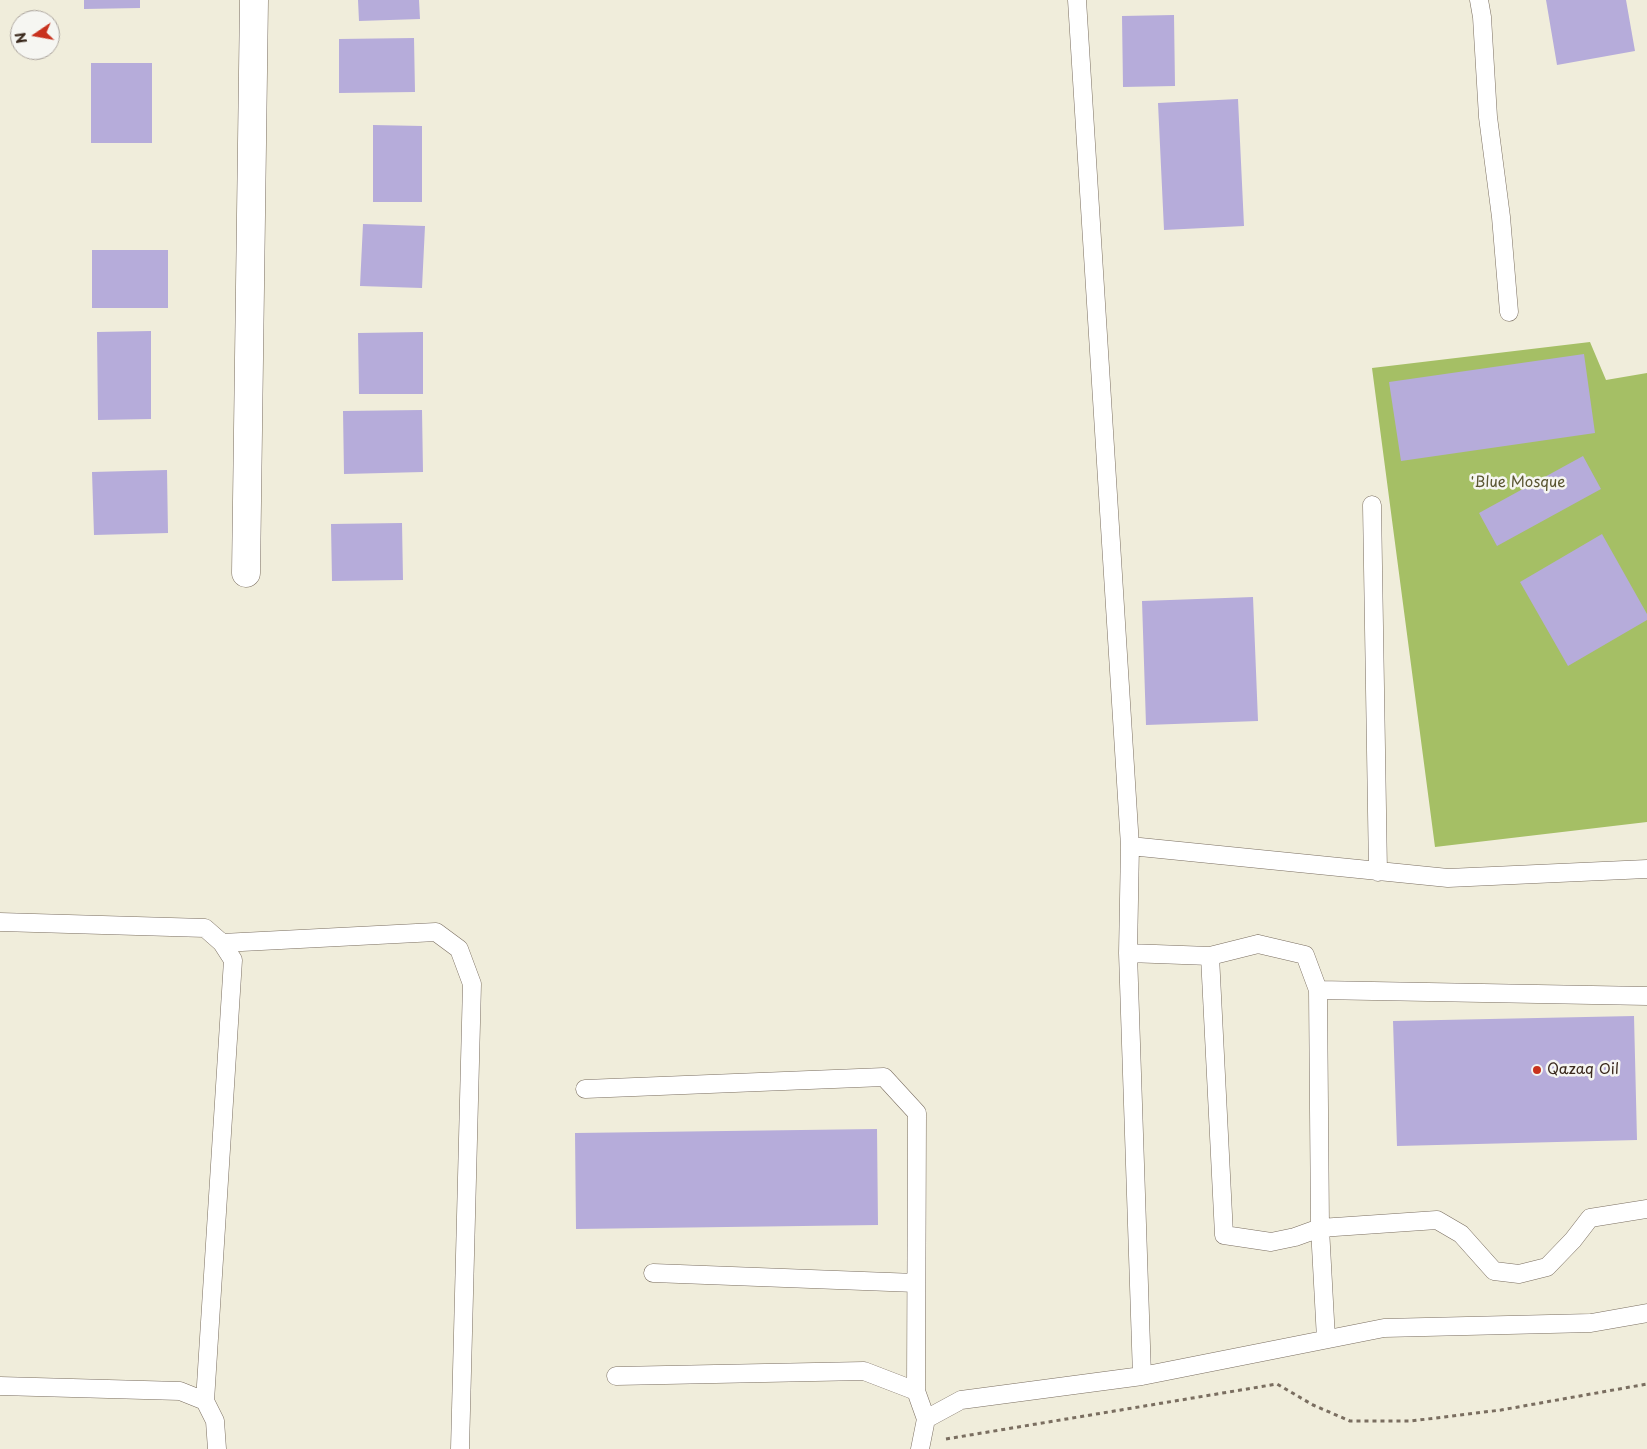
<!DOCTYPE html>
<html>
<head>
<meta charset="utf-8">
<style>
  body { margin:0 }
  #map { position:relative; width:1647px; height:1449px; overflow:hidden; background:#f0eddb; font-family:"Playpen Sans",sans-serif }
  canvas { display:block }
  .north { position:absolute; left:10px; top:10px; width:50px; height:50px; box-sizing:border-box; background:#f6f6f2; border:1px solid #aba49d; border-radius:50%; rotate:258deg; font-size:14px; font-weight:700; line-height:20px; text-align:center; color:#3b2a1e }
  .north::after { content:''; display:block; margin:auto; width:18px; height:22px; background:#c8321e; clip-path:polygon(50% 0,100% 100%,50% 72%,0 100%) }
</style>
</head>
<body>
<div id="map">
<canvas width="1647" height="1449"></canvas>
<div class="north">N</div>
</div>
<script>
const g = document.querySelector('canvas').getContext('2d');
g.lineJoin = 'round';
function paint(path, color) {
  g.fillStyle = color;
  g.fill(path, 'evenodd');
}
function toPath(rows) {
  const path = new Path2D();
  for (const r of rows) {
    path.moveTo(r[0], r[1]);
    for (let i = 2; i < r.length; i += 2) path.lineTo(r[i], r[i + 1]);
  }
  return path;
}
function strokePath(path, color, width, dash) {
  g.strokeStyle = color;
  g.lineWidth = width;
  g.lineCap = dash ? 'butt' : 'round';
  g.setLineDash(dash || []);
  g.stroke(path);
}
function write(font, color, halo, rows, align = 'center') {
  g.font = font + ' "Playpen Sans",sans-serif';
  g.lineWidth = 5;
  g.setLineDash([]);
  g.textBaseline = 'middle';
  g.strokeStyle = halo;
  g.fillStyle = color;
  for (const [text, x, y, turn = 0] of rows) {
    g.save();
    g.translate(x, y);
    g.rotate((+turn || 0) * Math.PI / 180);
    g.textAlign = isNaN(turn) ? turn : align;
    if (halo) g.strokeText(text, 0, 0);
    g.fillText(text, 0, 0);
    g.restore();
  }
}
const green = toPath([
  [1590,342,1606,380,1647,373,1647,822,1435,847,1372,368]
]);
const building = toPath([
  [84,0,140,0,140,8,84,9],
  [358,0,419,0,420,19,359,21],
  [1546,0,1626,0,1635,51,1557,65],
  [1174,15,1175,86,1123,87,1122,16],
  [414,38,415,92,339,93,339,39],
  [91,63,152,63,152,143,91,143],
  [1238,99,1244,226,1164,230,1158,103],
  [373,125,422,126,422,202,373,202],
  [363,224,425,226,422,288,360,286],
  [92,250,168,250,168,308,92,308],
  [151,331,151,419,98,420,97,332],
  [423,332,423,394,359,394,358,333],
  [1584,354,1595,433,1401,461,1389,382],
  [422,410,423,472,344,474,343,411],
  [1583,456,1601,489,1497,546,1479,513],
  [167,470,168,533,94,535,92,472],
  [402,523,403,580,332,581,331,524],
  [1602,534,1647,614,1647,620,1568,666,1520,582],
  [1253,597,1258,721,1146,725,1142,601],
  [1634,1016,1637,1140,1397,1146,1393,1021],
  [877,1129,878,1225,576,1229,575,1133]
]);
const path = toPath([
  [946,1439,1277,1384,1313,1405,1350,1421,1411,1421,1501,1410,1647,1384]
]);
const service = toPath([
  [1077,0,1130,846,1128,953,1142,1376],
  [1479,0,1482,17,1488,117,1501,217,1509,312],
  [1372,505,1378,872],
  [1130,846,1448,878,1647,869],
  [0,922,205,928,222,943,233,960,205,1401],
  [222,943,436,932,459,949,472,984,460,1449],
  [1258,944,1305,955,1318,990,1320,1228,1295,1237,1271,1242,1224,1235,1210,956,1258,944],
  [1128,953,1210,956],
  [1318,990,1647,996],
  [585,1089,884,1077,917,1113,916,1391],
  [653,1273,916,1283],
  [1326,1339,1320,1228,1437,1220,1461,1234,1494,1271,1519,1274,1547,1267,1573,1240,1590,1218,1647,1209],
  [616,1376,864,1371,916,1391,926,1419],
  [0,1386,180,1391,205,1401,215,1421,217,1449],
  [920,1449,926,1419,961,1400,1142,1376,1384,1328,1591,1323,1647,1313]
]);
const minor = toPath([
  [246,573,254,0]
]);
const markers = [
  [1537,1070,5,"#c8321e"]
];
const parkNames = [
  ["'Blue Mosque",1518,483]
];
const poiNames = [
  ["Qazaq Oil",1547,1070]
];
paint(green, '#a5bf65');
paint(building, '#b6acda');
strokePath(service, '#7a6e60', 19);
strokePath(minor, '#7a6e60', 29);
strokePath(path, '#7a6e60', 3, [4, 4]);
strokePath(service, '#fff', 18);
strokePath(minor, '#fff', 28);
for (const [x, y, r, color] of markers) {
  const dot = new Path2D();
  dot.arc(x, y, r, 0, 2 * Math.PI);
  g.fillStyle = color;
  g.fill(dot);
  strokePath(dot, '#f6f6f2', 2);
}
write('15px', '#5b5733', '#f6f6f2', parkNames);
write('15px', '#3b2a1e', '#f6f6f2', poiNames, 'left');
</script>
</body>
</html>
